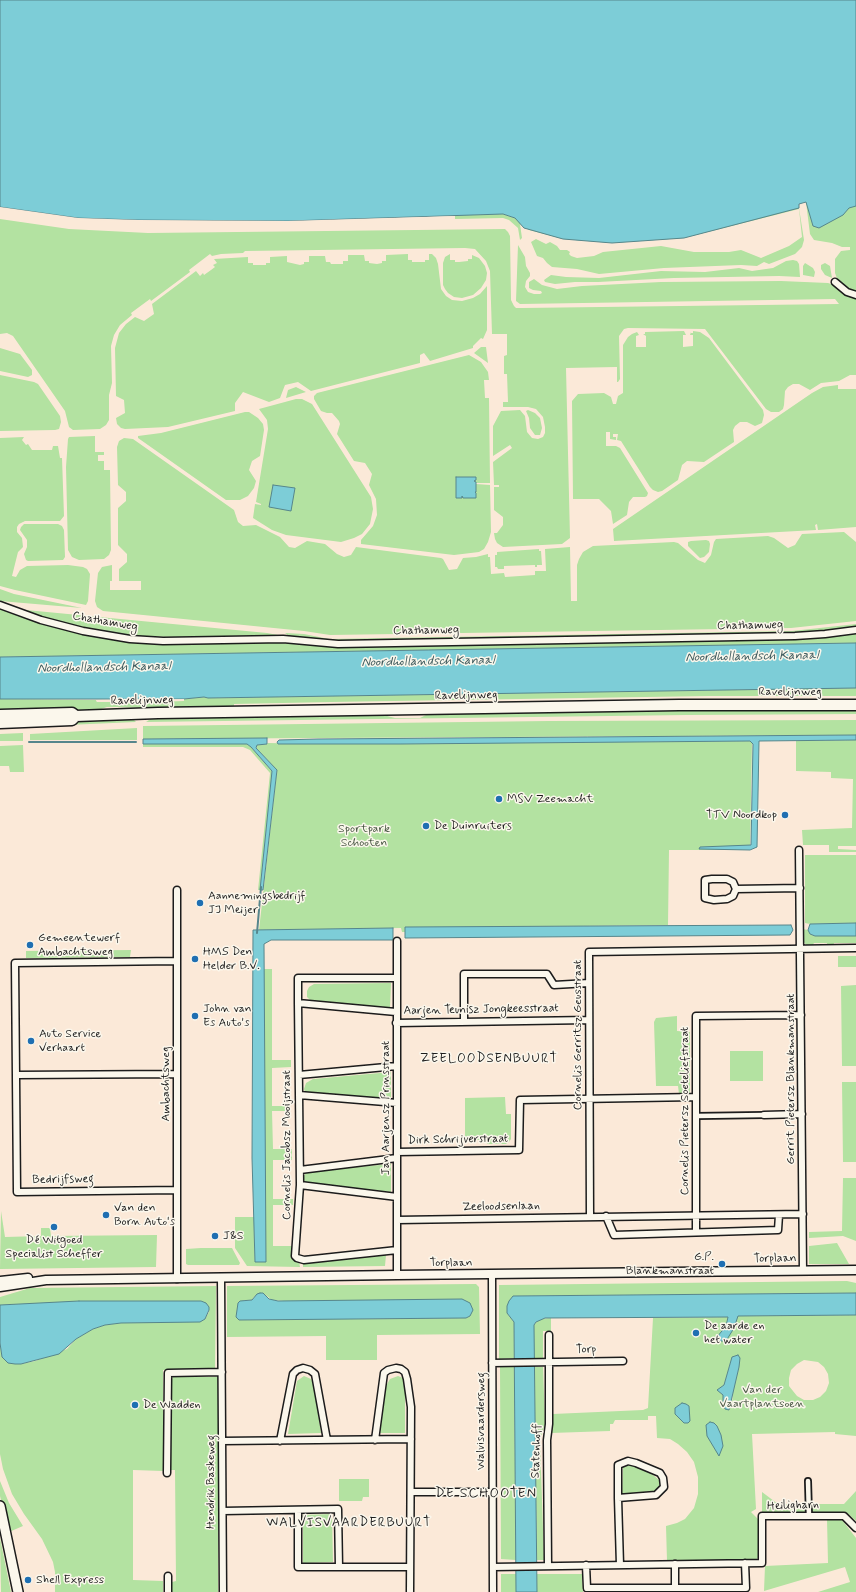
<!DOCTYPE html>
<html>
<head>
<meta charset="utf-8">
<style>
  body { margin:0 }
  canvas { display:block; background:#fbe9d8 }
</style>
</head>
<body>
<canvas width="856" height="1592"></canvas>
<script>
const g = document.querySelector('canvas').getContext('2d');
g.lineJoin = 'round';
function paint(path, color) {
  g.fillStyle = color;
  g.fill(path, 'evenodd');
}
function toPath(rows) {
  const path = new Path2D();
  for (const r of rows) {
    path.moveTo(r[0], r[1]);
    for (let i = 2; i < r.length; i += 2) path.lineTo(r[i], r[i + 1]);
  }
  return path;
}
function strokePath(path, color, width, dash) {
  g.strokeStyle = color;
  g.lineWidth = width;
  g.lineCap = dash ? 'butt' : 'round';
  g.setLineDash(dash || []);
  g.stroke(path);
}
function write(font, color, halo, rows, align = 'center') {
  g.font = font + ' Mynerve,sans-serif';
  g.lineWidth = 3;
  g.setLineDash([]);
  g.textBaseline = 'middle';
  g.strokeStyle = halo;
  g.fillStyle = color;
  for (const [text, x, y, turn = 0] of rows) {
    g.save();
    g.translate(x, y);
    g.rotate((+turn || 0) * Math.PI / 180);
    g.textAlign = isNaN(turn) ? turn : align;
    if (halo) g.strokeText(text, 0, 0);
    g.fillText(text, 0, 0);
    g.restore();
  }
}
const green = toPath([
  [856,183,856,293,852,292,838,281,835,273,835,259,841,251,850,250,850,247,842,247,832,243,814,240,810,234,806,202],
  [799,208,804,240,802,247,795,254,769,264,764,262,757,266,741,265,664,268,599,274,577,269,552,267,547,263,543,258,537,256,531,242,536,239,546,244,550,242,557,246,560,250,567,250,570,252,569,254,571,256,577,258,594,256,603,252,661,246,694,252,729,252,741,250,761,258,789,246,802,237,799,209,684,238,612,243,563,239,529,230,520,224,522,238,520,240,518,228,509,220,503,218,455,219,455,215,503,214,515,218],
  [0,219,69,229,148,233,505,229,508,232,510,236,511,300,514,306,516,308,522,308,839,304,835,299,520,304,516,301,518,245,525,257,526,266,530,273,530,276,526,281,525,287,528,292,534,294,540,294,542,293,541,291,533,290,529,288,529,282,534,279,542,285,557,289,582,286,661,282,781,281,828,283,837,286,849,296,856,297,856,375,850,375,839,381,821,383,810,390,799,384,793,384,788,387,785,391,784,405,783,409,779,412,771,412,766,409,705,329,628,328,624,329,619,336,620,379,618,382,617,382,617,367,566,368,570,538,562,544,503,547,497,543,495,539,494,533,497,533,503,525,503,517,494,510,494,487,499,487,499,485,494,485,493,462,512,448,510,445,493,456,493,426,501,411,520,410,525,416,527,432,532,438,538,439,543,437,545,433,545,427,543,417,536,409,528,407,503,407,503,402,508,402,507,374,504,374,504,356,507,355,507,334,492,334,490,271,486,261,475,249,465,248,245,251,243,253,221,254,212,256,210,254,189,270,190,272,151,301,150,299,131,313,132,315,120,325,114,335,111,346,112,383,109,395,109,420,106,425,100,429,73,430,69,427,65,411,13,336,7,333,0,334],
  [408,254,408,260,412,260,412,262,425,262,425,260,429,260,429,254,432,254,436,258,438,264,441,289,446,296,452,300,462,301,473,298,480,294,487,286,487,330,483,339,481,338,473,346,473,348,430,361,424,353,420,355,420,363,311,391,298,382,285,385,280,398,269,402,243,392,235,403,235,411,168,427,125,429,121,428,117,424,116,418,125,413,124,400,116,396,115,348,119,333,126,324,135,317,144,321,154,314,152,304,196,271,200,276,203,273,204,275,211,270,215,267,213,265,217,263,214,259,248,257,248,263,253,263,253,265,266,265,266,263,270,263,270,257,287,256,287,262,300,265,304,264,304,262,309,262,309,256,325,256,326,262,330,262,331,264,343,264,343,261,348,261,348,255,364,255,365,261,369,261,369,263,377,264,382,263,382,261,386,261,386,255],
  [450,254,450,260,455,260,455,262,459,262,468,261,468,259,472,259,472,255,479,258,485,266,487,273,486,280,481,288,473,295,462,298,454,297,448,293,445,289,443,285,443,263,445,257],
  [793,260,797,261,799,264,800,277,779,276,674,278,598,282,575,282,555,284,545,282,544,280,551,275,566,277,599,278,661,271,705,272,739,268,752,271,773,268,786,261],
  [805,263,813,268,815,272,814,277,803,275,803,266],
  [825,263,830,266,832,278,825,275,821,269,821,265],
  [684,331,686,335,683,335,683,347,693,346,693,335,690,335,691,332,691,333,693,333,693,331,700,332,709,338,763,410,764,415,762,423,755,426,747,422,740,422,735,426,733,430,734,442,704,462,687,461,682,465,678,480,662,491,658,492,653,490,650,487,621,441,617,440,618,434,613,434,613,437,616,437,616,440,610,439,610,432,606,432,606,446,616,446,620,448,648,493,647,496,645,497,633,497,629,502,627,515,613,524,611,511,599,499,573,499,572,401,578,394,604,393,611,397,613,404,616,404,618,396,623,393,623,345,628,337,632,334,637,332,639,335,636,336,636,347,646,347,646,336,643,334,645,334,645,332],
  [481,347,486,347,488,363,474,353],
  [0,348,20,354,32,370,32,375,28,377,0,371],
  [469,355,481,362,488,372,489,380,484,380,485,398,489,398,490,483,476,483,474,481,456,478,456,497,463,496,463,498,476,492,476,484,490,485,491,532,488,542,484,549,479,552,454,555,361,544,361,540,373,526,377,515,376,499,369,485,372,474,365,463,354,461,337,434,340,424,339,421,332,413,327,413,321,411,314,399,314,396,317,393],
  [0,375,34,382,38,384,60,416,61,422,59,429,55,430,0,431],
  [838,385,838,389,856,389,856,527,818,530,817,524,815,525,816,530,614,541,613,529,812,393,823,387],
  [296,387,306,392,286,398,288,390],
  [296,399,302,399,312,404,371,497,373,509,370,524,362,534,354,538,341,542,286,535,272,530,253,518,255,504,261,505,261,504,256,502,268,429,267,420,259,409],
  [528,410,535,413,540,418,542,428,540,435,535,435,530,428,529,418,526,411],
  [245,412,249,412,258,418,263,424,264,430,260,456,252,461,249,470,256,481,254,488,248,496,240,500,226,500,138,438,138,436,161,433],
  [95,436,95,452,104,452,104,455,98,455,98,461,104,461,104,470,110,470,111,550,109,555,104,559,79,560,72,557,68,550,66,467,68,439,69,437],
  [24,437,22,440,26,445,28,444,32,450,52,450,53,446,58,446,60,458,62,458,64,516,60,521,25,521,19,524,17,527,17,532,22,538,23,547,18,552,12,576,16,577,20,570,27,566,68,565,83,567,87,569,90,574,88,601,86,605,15,590,0,586,0,438],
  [124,438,133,439,234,510,238,522,243,526,256,525,280,537,289,547,295,548,307,541,325,544,337,554,344,557,351,555,356,547,441,558,443,559,449,570,457,569,463,558,476,557,488,554,488,557,490,557,491,574,504,573,505,577,535,575,535,571,546,571,545,549,570,547,571,601,577,601,577,565,579,559,583,552,593,546,674,542,678,543,698,560,705,563,711,555,714,542,716,539,768,536,774,538,788,548,795,545,802,534,844,532,856,542,856,621,791,628,330,635,304,631,103,611,97,607,95,601,98,573,102,567,112,565,112,581,110,581,110,590,141,590,141,581,119,581,119,569,127,562,127,554,118,545,118,508,126,501,126,492,118,485,117,447,119,441],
  [24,524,58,524,62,526,64,530,65,557,63,560,28,561,26,560,24,554,27,547,27,540,20,530,21,527],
  [706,540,709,541,710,544,709,552,704,557,700,558,688,546,688,542,691,541],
  [539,549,539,551,541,551,542,565,537,565,537,567,535,567,535,565,504,566,504,569,498,569,497,567,495,567,495,555,497,555,497,552],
  [0,589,14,594,82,608,0,601],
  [0,609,50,626,85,635,129,642,164,644,279,643,333,647,775,640,815,639,856,633,856,643,0,657],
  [26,610,267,633,278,635,178,637,130,636,73,626,39,616],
  [856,624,856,626,828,630,795,633,406,639,329,641,289,636,285,633,304,634,329,639,792,631],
  [856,688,856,696,709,696,331,702,234,704,234,707,144,708,145,704,148,702,184,701,184,699,204,697,208,698],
  [0,699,96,700,97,702,141,702,141,708,116,707,107,707,98,710,0,711],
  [705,710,856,710,856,714,687,715,146,722,152,718,383,715,395,718,420,718,428,714],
  [128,719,134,720,136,722,67,725,30,728,39,724],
  [856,720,856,735,143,739,143,726,549,721],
  [137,728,137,740,30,740,30,734],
  [23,733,23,741,0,741,0,734],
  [856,740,856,846,838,846,838,849,856,850,856,852,829,852,829,845,803,845,802,830,852,828,853,779,831,778,831,772,796,771,796,741],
  [752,741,750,850,669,850,668,925,405,928,405,932,402,932,401,928,259,930,277,770,257,749,257,745,267,744,268,743,324,744],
  [143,744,247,744,251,747,272,771,260,890,258,890,270,773,250,750,243,747,143,747],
  [23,745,24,772,10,772,9,766,0,766,0,746],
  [805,855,856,855,856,923,810,924,805,923],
  [802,929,808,930,810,934,815,936,856,936,856,943,834,943,833,946,827,946,827,943,814,943,812,946,807,946,803,941],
  [131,950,130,957,26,958,26,951],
  [838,956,856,956,856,967,838,967],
  [264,969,272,969,272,1060,291,1060,291,1067,272,1068,272,1106,290,1106,290,1111,272,1111,273,1149,292,1149,292,1160,273,1160,273,1199,293,1199,293,1205,273,1205,273,1246,293,1246,293,1258,299,1262,300,1267,247,1266,235,1248,235,1217,254,1217,255,1262],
  [391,983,390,1009,311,1001,307,997,307,991,309,987,314,984],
  [856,985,856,1066,842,1066,841,986],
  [677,1016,677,1031,690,1032,690,1094,679,1094,678,1086,656,1086,654,1022,656,1018],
  [730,1051,763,1051,763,1081,730,1081],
  [391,1072,391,1100,309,1093,305,1092,304,1089,306,1083,313,1079],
  [842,1082,856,1082,856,1162,843,1162],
  [505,1097,506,1114,511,1114,511,1139,509,1142,506,1144,487,1144,487,1140,465,1140,465,1098],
  [391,1164,391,1192,310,1184,303,1180,303,1177,306,1173,311,1171],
  [843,1178,856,1178,856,1241,843,1236,809,1238,809,1232,842,1231],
  [1,1211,5,1237,41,1236,41,1228,50,1228,51,1236,157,1235,156,1267,0,1269],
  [837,1243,849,1264,809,1264,809,1246],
  [201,1248,232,1248,240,1263,239,1265,188,1265,186,1264,186,1249],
  [385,1255,386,1255,385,1266,303,1267,303,1262,305,1263],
  [847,1281,856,1283,856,1293,518,1296,507,1307,507,1313,514,1322,514,1358,499,1359,499,1285],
  [476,1284,479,1287,480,1334,377,1335,377,1360,326,1360,326,1336,227,1337,227,1286],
  [263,1293,272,1300,470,1316,466,1318,310,1319,239,1320,236,1317,244,1300,252,1300,254,1297],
  [216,1286,215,1369,163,1370,163,1471,133,1470,133,1580,163,1581,163,1592,55,1592,55,1572,53,1562,42,1539,24,1514,12,1494,3,1469,0,1454,0,1343,2,1357,21,1364,35,1361,67,1349,76,1339,93,1329,105,1325,121,1323,205,1319,209,1312,209,1307,201,1301,0,1305,0,1297,30,1288],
  [856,1315,856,1436,835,1434,835,1432,752,1434,756,1509,751,1512,761,1522,760,1555,755,1561,667,1561,666,1526,677,1523,685,1519,694,1508,698,1494,698,1477,694,1462,687,1452,678,1444,670,1439,657,1438,656,1416,648,1416,648,1420,615,1420,613,1424,610,1424,610,1431,551,1433,553,1424,553,1414,643,1410,648,1408,653,1318,728,1317,726,1326,719,1335,718,1340,737,1316],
  [732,1358,739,1367,733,1391,732,1404,723,1402,723,1395,719,1391,724,1385],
  [804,1360,818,1362,824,1367,828,1374,829,1383,826,1391,820,1397,813,1400,804,1400,797,1396,789,1386,789,1378,791,1370,797,1364],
  [551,1318,551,1331,543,1331,543,1358,534,1358,534,1325,539,1319],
  [500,1367,514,1367,516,1560,501,1559],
  [534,1367,543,1367,545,1424,540,1440,544,1560,537,1560],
  [304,1376,311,1379,314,1385,321,1433,288,1434,297,1381],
  [398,1376,403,1378,405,1382,405,1433,380,1433,386,1386,390,1379],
  [173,1377,218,1377,218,1592,172,1592,172,1582,176,1581,175,1470,170,1470,169,1387],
  [631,1465,640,1468,653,1475,659,1480,660,1486,655,1492,646,1494,622,1495,623,1467],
  [339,1479,369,1479,369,1497,363,1497,362,1501,339,1501],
  [0,1481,9,1503,23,1526,9,1532,0,1496],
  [856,1491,856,1521,847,1513,762,1512,762,1492,778,1504,844,1504],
  [332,1514,333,1562,303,1563,303,1515],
  [827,1519,842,1520,856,1538,856,1592,818,1592,850,1582,845,1567,764,1591,765,1566,828,1563],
  [0,1538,11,1592,1,1592],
  [501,1574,517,1574,516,1592,501,1592],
  [537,1574,582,1574,583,1592,537,1592]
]);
const water = toPath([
  [0,0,856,0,856,206,849,208,843,215,819,228,813,226,806,202,799,204,799,208,684,238,612,243,563,239,524,228,515,218,503,214,288,221,138,220,78,218,0,207,0,0],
  [456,477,476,477,476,480,474,481,476,482,476,492,475,492,476,493,476,498,463,498,462,496,462,498,456,498,456,477],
  [273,485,295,488,291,511,269,507,273,485],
  [856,643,856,688,208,698,204,697,184,699,0,699,0,657,856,643],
  [856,735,856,740,759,741,757,847,750,850,699,849,700,847,751,845,753,744,750,741,401,744,278,744,277,742,279,740,318,739,856,735],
  [267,738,267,744,257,745,256,748,277,770,263,890,260,890,272,771,251,747,247,744,143,744,143,739,267,738],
  [856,923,856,936,815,936,810,934,808,930,810,924,856,923],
  [791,925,793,930,790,935,405,938,405,927,791,925],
  [393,928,393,940,271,940,264,944,266,1262,255,1262,252,1158,253,930,393,928],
  [260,1293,263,1293,269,1299,278,1301,462,1299,470,1303,473,1310,470,1316,466,1318,239,1320,236,1317,238,1303,240,1301,252,1300,257,1294,260,1293],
  [856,1293,856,1315,738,1316,734,1328,726,1341,718,1341,717,1337,726,1326,728,1317,545,1318,536,1322,534,1325,537,1592,516,1592,514,1322,507,1313,507,1306,509,1301,513,1296,856,1293],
  [79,1301,201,1301,206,1303,209,1307,209,1310,205,1319,200,1322,121,1323,105,1325,93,1329,76,1339,59,1354,21,1364,15,1364,8,1363,2,1357,0,1343,0,1305,79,1301],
  [738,1355,740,1358,739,1367,729,1410,725,1409,723,1402,723,1395,717,1390,724,1385,732,1357,738,1355],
  [682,1403,686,1404,689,1406,690,1421,688,1423,684,1423,675,1414,675,1408,682,1403],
  [710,1422,714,1423,717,1426,721,1435,723,1446,719,1456,707,1436,706,1425,710,1422]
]);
const pier = toPath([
  [0,207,78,218,138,220,288,221,455,216,455,218,288,223,138,222,78,220,0,209],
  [184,699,184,701,97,702,96,700]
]);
const stream = toPath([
  [29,742,136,742],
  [257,933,261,887]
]);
const pedestrian = toPath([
  [697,1116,764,1115],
  [808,1481,809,1516]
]);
const minor = toPath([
  [835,282,847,292,856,295],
  [0,605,41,620,83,631,130,639,163,641,283,639,338,644,795,636,825,634,856,630],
  [799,850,803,1271],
  [712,879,727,879,733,882,736,889,733,896,727,899,714,900,705,898,705,880,712,879],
  [736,889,800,888],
  [177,890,177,1279],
  [397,941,397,1275],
  [177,961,15,963,17,1192,177,1190],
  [298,1003,300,1185,295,1256,297,1258,304,1260,397,1250],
  [396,1012,298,1003,298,978,397,978],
  [464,1021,464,974,547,974,554,985,589,983],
  [396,1023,589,1020],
  [16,1075,177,1074],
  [299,1075,397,1066],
  [299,1095,397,1103],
  [764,1115,802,1114],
  [397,1152,519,1150,520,1100,696,1097],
  [300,1170,397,1158],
  [300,1185,397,1197],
  [606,1216,614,1235,778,1230,779,1215],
  [590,1217,589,952,856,948],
  [397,1220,803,1214],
  [696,1232,696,1016,801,1015],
  [492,1275,493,1592],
  [221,1278,223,1592],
  [492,1363,623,1361],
  [375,1440,384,1373,388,1370,396,1368,401,1369,405,1372,407,1379,411,1407,410,1592],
  [222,1441,411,1439],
  [280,1441,293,1374,297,1370,303,1368,310,1370,315,1374,327,1440],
  [167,1473,168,1373,222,1372],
  [411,1492,492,1492],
  [618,1498,656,1495,664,1487,663,1478,660,1473,636,1463,628,1461,618,1465,618,1498,620,1565],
  [298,1510,298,1567,410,1567],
  [223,1511,338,1509,339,1567],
  [675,1564,675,1588],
  [586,1565,587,1588,746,1588,745,1563],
  [548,1566,547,1440,549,1424,549,1335],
  [493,1567,762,1563,762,1516,844,1516,856,1528],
  [168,1592,168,1576]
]);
const tertiary = toPath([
  [0,1281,28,1278],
  [0,1287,46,1280,397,1275,856,1270]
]);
const secondary = toPath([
  [0,1506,18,1592]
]);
const primary = toPath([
  [0,715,72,713,76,716,158,713,679,705,856,705],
  [0,723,72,720,76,716]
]);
const markers = [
  [499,799,4,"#1f6fb2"],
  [785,815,4,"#1f6fb2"],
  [426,826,4,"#1f6fb2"],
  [200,903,4,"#1f6fb2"],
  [30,945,4,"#1f6fb2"],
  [195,959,4,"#1f6fb2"],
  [195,1016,4,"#1f6fb2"],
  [31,1041,4,"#1f6fb2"],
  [106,1215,4,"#1f6fb2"],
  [54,1227,4,"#1f6fb2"],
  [215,1236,4,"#1f6fb2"],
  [722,1264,4,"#1f6fb2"],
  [696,1333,4,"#1f6fb2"],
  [135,1405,4,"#1f6fb2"],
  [28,1580,4,"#1f6fb2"]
];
const streetNames = [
  ["Chathamweg",105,622,10],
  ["Chathamweg",750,626,-1],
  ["Chathamweg",426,631,-1],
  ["Ravelijnweg",790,692],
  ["Ravelijnweg",466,696,-1],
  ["Ravelijnweg",142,701,-1],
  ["Aarjen Teunisz Jongkeesstraat",481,1010,-1],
  ["Cornelis Gerritsz Geusstraat",578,1035,-90],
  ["Gerrit Pietersz Blankmanstraat",791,1079,-90],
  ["Ambachtsweg",166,1084,-90],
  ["Jan Aarjensz Prinsstraat",386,1108,-90],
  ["Cornelis Pietersz Soeteliefstraat",685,1111,-90],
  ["Dirk Schrijverstraat",458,1140,-1],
  ["Cornelis Jacobsz Mooijstraat",287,1145,-90],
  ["Bedrijfsweg",63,1180,-1],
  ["Zeeloodsenlaan",501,1207,-1],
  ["Torplaan",775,1259,-1],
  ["Torplaan",451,1263],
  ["Torp",586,1350,-1],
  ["Walvisvaardersweg",481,1421,-90],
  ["Statenhoff",537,1451,-88],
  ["Hendrik Baskeweg",211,1482,-90],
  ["Heiligharn",793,1506,-2]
];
const poiNames = [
  ["MSV Zeemacht",507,799],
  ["TTV Noordkop",777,815,"right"],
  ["De Duinruiters",434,826],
  ["Aannemingsbedrijf",208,896],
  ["JJ Meijer",208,910],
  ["Gemeentewerf",38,938],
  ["Ambachtsweg",38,952],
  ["HMS Den",203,952],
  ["Helder B.V.",203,966],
  ["John van",203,1009],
  ["Es Auto's",203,1023],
  ["Auto Service",39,1034],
  ["Verhaart",39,1048],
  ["Van den",114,1208],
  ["Born Auto's",114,1222],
  ["J&S",223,1236],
  ["Dé Witgoed",54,1240,"center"],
  ["Specialist Scheffer",54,1254,"center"],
  ["G.P.",714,1257,"right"],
  ["Blankmanstraat",714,1271,"right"],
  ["De aarde en",704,1326],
  ["het water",704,1340],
  ["De Wadden",143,1405],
  ["Shell Express",36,1580]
];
const parkNames = [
  ["Sportpark",364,829],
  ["Schooten",364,843],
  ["Van der",762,1390],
  ["Vaartplantsoen",762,1404]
];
const waterNames = [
  ["Noordhollandsch Kanaal",752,657,-1],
  ["Noordhollandsch Kanaal",428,662,-1],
  ["Noordhollandsch Kanaal",104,668,-1]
];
const neighbourhoodNames = [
  ["ZEELOODSENBUURT",489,1059],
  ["WALVISVAARDERBUURT",349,1523]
];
const quarterNames = [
  ["DE SCHOOTEN",486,1494]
];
paint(green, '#b3e2a1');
paint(water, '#7dcdd7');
strokePath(water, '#56868c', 1);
paint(pier, '#fbe9d8');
strokePath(stream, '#56868c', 2);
strokePath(pedestrian, '#1c1c1c', 8);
strokePath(minor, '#1c1c1c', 9);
strokePath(tertiary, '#1c1c1c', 11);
strokePath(secondary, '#1c1c1c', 12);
strokePath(primary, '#1c1c1c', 13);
strokePath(pedestrian, '#fbf7ec', 4.5);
strokePath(minor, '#fbf7ec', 6);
strokePath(tertiary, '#fbf7ec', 8);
strokePath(secondary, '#fbf7ec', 9);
strokePath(primary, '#fbf7ec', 10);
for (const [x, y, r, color] of markers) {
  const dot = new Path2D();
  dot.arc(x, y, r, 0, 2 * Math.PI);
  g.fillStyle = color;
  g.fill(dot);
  strokePath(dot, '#fbf7ec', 1.5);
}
write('12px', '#1c1c1c', '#fbf7ec', streetNames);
write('12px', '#1c1c1c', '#fbf7ec', poiNames, 'left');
write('12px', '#495744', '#fbf7ec', parkNames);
write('italic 13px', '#3e5a5d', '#fbf7ec', waterNames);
g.letterSpacing = '1px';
write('13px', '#1c1c1c', '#fbf7ec', neighbourhoodNames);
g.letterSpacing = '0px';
g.letterSpacing = '1px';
write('14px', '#1c1c1c', '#fbf7ec', quarterNames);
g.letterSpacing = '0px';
</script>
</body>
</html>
